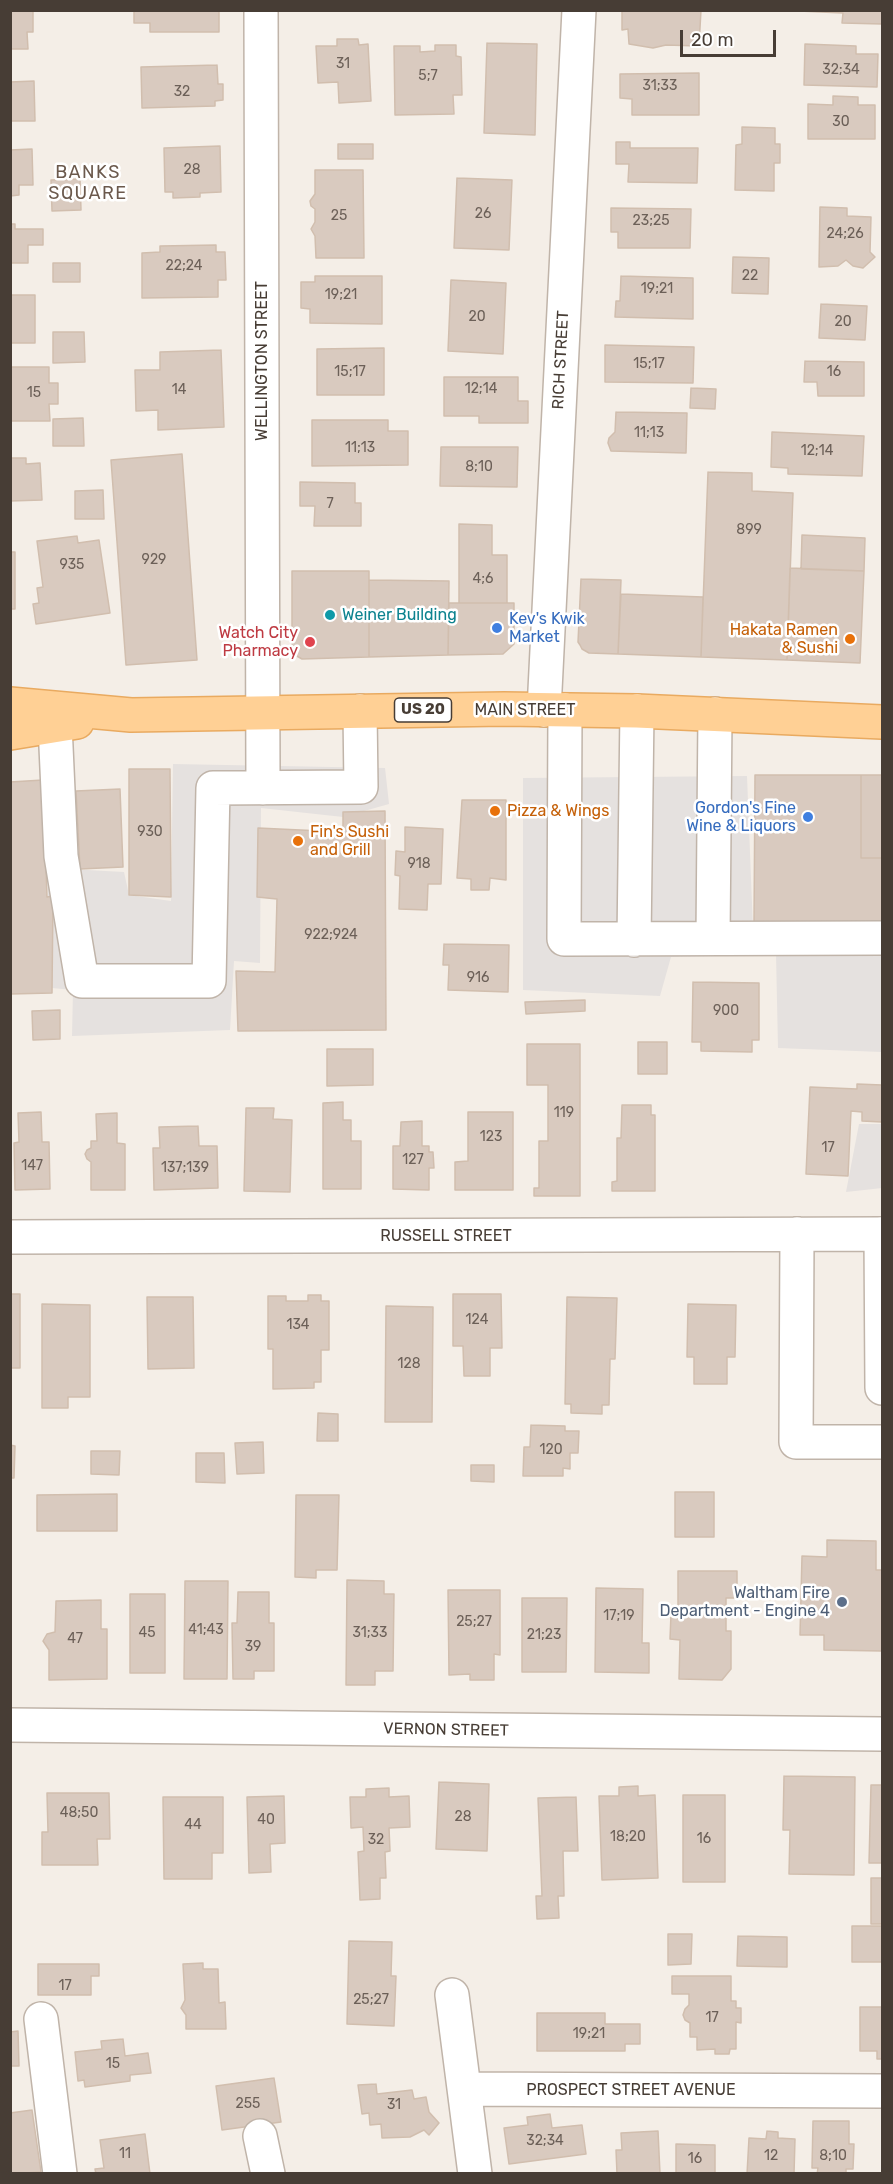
<!DOCTYPE html>
<html>
<head>
<meta charset="utf-8">
<style>
  body { margin:0 }
  #map { position:relative; width:893px; height:2184px; overflow:hidden; background:#f4eee7; font-family:Rubik,sans-serif }
  canvas { display:block }
  .frame { position:absolute; inset:0; border:12px solid #473d35; pointer-events:none }
  .scale { position:absolute; left:680px; top:30px; width:96px; height:27px; box-sizing:border-box; border:3px solid #473d35; border-top:0; padding-left:8px; font-size:18px; line-height:21px; white-space:nowrap; color:#473d35; -webkit-text-stroke:4px #fff; paint-order:stroke }
</style>
</head>
<body>
<div id="map">
<canvas width="893" height="2184"></canvas>
<div class="frame"></div>
<div class="scale">20 m</div>
</div>
<script>
const g = document.querySelector('canvas').getContext('2d');
g.lineJoin = 'round';
function paint(path, color) {
  g.fillStyle = color;
  g.fill(path, 'evenodd');
}
function toPath(rows) {
  const path = new Path2D();
  for (const r of rows) {
    path.moveTo(r[0], r[1]);
    for (let i = 2; i < r.length; i += 2) path.lineTo(r[i], r[i + 1]);
  }
  return path;
}
function strokePath(path, color, width, dash) {
  g.strokeStyle = color;
  g.lineWidth = width;
  g.lineCap = dash ? 'butt' : 'round';
  g.setLineDash(dash || []);
  g.stroke(path);
}
function write(font, color, halo, rows, align = 'center') {
  g.font = font + ' Rubik,sans-serif';
  g.lineWidth = 5;
  g.setLineDash([]);
  g.textBaseline = 'middle';
  g.strokeStyle = halo;
  g.fillStyle = color;
  for (const [text, x, y, turn = 0] of rows) {
    g.save();
    g.translate(x, y);
    g.rotate((+turn || 0) * Math.PI / 180);
    g.textAlign = isNaN(turn) ? turn : align;
    if (halo) g.strokeText(text, 0, 0);
    g.fillText(text, 0, 0);
    g.restore();
  }
}
const parking = toPath([
  [173,764,385,768,389,804,343,817,261,808,260,963,234,961,230,1030,72,1036,73,990,52,988,43,780,69,869,124,872,129,895,171,901],
  [747,776,754,955,671,957,660,996,523,990,523,778],
  [776,954,882,955,882,1052,778,1048],
  [859,1124,882,1124,882,1188,846,1192]
]);
const building = toPath([
  [10,10,33,10,33,32,27,32,28,49,10,49,10,10],
  [134,10,219,10,219,32,150,32,150,23,134,23,134,10],
  [622,10,701,10,699,46,666,45,653,48,629,44,628,29,622,30,622,10],
  [882,10,882,24,842,23,843,13,799,11,882,10],
  [337,39,358,39,359,45,368,44,371,101,339,103,338,82,318,83,316,46,337,46,337,39],
  [487,43,537,44,535,135,484,133,487,43],
  [805,44,856,46,856,54,878,54,877,87,804,85,805,44],
  [435,45,456,45,456,56,461,57,462,95,453,95,454,114,395,115,394,46,420,46,420,52,435,51,435,45],
  [217,65,218,84,223,84,223,100,215,101,215,106,142,108,141,67,217,65],
  [699,73,699,115,632,115,632,99,620,98,620,74,699,73],
  [34,81,35,121,10,121,10,82,34,81],
  [833,96,858,97,858,105,875,105,875,139,808,139,808,104,833,105,833,96],
  [742,127,775,128,775,144,780,144,780,163,774,163,774,191,735,190,736,145,742,144,742,127],
  [616,142,630,142,630,148,698,148,697,183,628,182,629,164,616,164,616,142],
  [338,144,373,144,373,159,338,159,338,144],
  [220,146,221,192,200,193,200,197,173,198,173,192,165,192,164,148,220,146],
  [32,149,33,185,19,185,19,195,10,196,10,150,32,149],
  [315,170,363,170,364,258,316,258,315,236,311,229,315,222,315,209,311,206,310,201,315,194,315,170],
  [457,178,512,180,509,250,454,248,457,178],
  [80,179,81,210,52,211,51,180,80,179],
  [820,207,847,208,847,216,871,217,870,252,875,257,863,268,853,266,846,260,838,266,819,267,820,207],
  [611,208,691,209,690,248,618,248,618,232,611,232,611,208],
  [10,224,15,224,15,229,43,229,43,245,28,245,28,263,10,263,10,224],
  [216,245,216,252,225,252,226,280,218,280,218,297,142,298,142,253,160,252,160,246,216,245],
  [733,257,769,258,768,294,732,293,733,257],
  [53,263,80,263,80,282,53,282,53,263],
  [315,276,382,276,382,324,310,323,310,309,301,308,301,282,315,282,315,276],
  [621,276,693,278,693,319,615,317,616,301,620,301,621,276],
  [451,280,506,283,503,354,448,351,451,280],
  [10,295,35,295,35,343,10,343,10,295],
  [821,304,867,306,865,340,819,338,821,304],
  [53,332,84,332,85,362,53,363,53,332],
  [605,345,694,347,693,383,605,382,605,345],
  [384,348,384,395,317,395,317,349,384,348],
  [221,350,224,427,158,430,158,410,136,411,135,370,160,370,160,352,221,350],
  [805,361,864,362,864,396,818,396,817,382,804,382,805,361],
  [10,367,49,367,49,383,58,383,58,404,49,404,50,421,10,421,10,367],
  [444,377,518,377,518,401,528,401,528,423,479,423,479,416,444,416,444,377],
  [691,388,716,389,715,409,690,408,691,388],
  [616,412,687,413,686,453,611,451,608,443,609,438,615,432,616,412],
  [83,418,84,446,53,446,53,419,83,418],
  [312,420,388,420,388,431,408,431,408,465,312,466,312,420],
  [772,432,864,436,862,476,788,474,788,468,771,467,772,432],
  [441,447,518,447,517,487,440,486,441,447],
  [182,454,197,660,126,665,111,460,182,454],
  [10,458,26,458,26,464,40,463,42,500,10,501,10,458],
  [708,472,752,473,752,491,793,493,787,660,701,657,708,472],
  [300,482,355,483,355,503,361,503,361,526,314,526,315,506,300,506,300,482],
  [103,490,104,519,75,519,75,491,103,490],
  [459,524,492,525,492,555,507,555,507,603,459,603,459,524],
  [802,535,865,538,864,571,801,569,802,535],
  [77,536,78,543,99,540,110,613,36,624,33,604,39,603,37,588,43,587,37,541,77,536],
  [10,552,15,552,15,609,10,609,10,552],
  [790,568,864,571,860,663,787,660,790,568],
  [292,571,369,571,369,657,302,659,295,655,292,649,292,571],
  [581,579,621,580,618,654,589,653,582,649,580,645,578,642,581,579],
  [369,580,449,581,448,655,369,657,369,580],
  [621,594,703,597,701,657,618,654,621,594],
  [449,603,514,603,514,644,503,654,448,655,449,603],
  [129,769,170,769,171,897,129,895,129,769],
  [755,775,861,775,861,858,882,858,882,924,754,924,755,775],
  [861,775,882,775,882,858,861,858,861,775],
  [43,780,47,897,53,896,52,993,10,994,10,782,43,780],
  [120,789,123,867,80,869,76,791,120,789],
  [462,800,506,800,506,880,490,878,489,890,471,890,471,879,457,878,462,800],
  [385,811,386,1030,238,1031,236,971,275,972,277,899,257,897,258,828,343,832,343,812,385,811],
  [405,827,443,829,441,884,428,884,427,910,399,909,400,876,395,875,396,851,405,852,405,827],
  [444,944,509,945,508,992,448,990,449,965,443,965,444,944],
  [693,982,759,983,759,1040,752,1040,752,1052,701,1051,701,1042,692,1042,693,982],
  [585,1000,585,1011,526,1014,525,1002,585,1000],
  [60,1010,60,1039,33,1040,32,1011,60,1010],
  [638,1042,667,1042,667,1074,638,1074,638,1042],
  [527,1044,580,1044,580,1196,534,1196,534,1188,539,1188,539,1141,548,1141,548,1085,527,1085,527,1044],
  [327,1049,373,1049,373,1085,327,1086,327,1049],
  [857,1084,882,1085,882,1122,862,1121,862,1112,851,1111,848,1176,806,1174,810,1087,857,1089,857,1084],
  [343,1102,343,1120,351,1120,351,1141,361,1141,361,1189,323,1189,323,1103,343,1102],
  [622,1105,651,1105,651,1115,655,1115,655,1191,612,1191,612,1182,617,1181,617,1138,621,1138,622,1105],
  [246,1108,274,1108,273,1119,292,1120,290,1192,244,1191,246,1108],
  [41,1112,42,1142,49,1142,50,1189,15,1190,14,1143,19,1142,18,1113,41,1112],
  [468,1112,513,1112,513,1190,455,1190,455,1162,468,1161,468,1112],
  [117,1113,117,1143,125,1144,125,1190,91,1190,91,1162,87,1159,85,1154,87,1150,91,1148,91,1141,97,1141,96,1114,117,1113],
  [422,1121,422,1146,429,1146,429,1152,433,1152,434,1168,429,1168,429,1190,393,1189,393,1146,400,1146,401,1122,422,1121],
  [198,1126,199,1146,217,1146,218,1188,154,1190,153,1148,160,1148,159,1127,198,1126],
  [10,1294,20,1294,20,1368,10,1368,10,1294],
  [453,1294,501,1294,502,1348,490,1348,490,1376,464,1376,463,1346,453,1346,453,1294],
  [308,1295,321,1295,321,1301,329,1301,329,1350,321,1350,321,1382,314,1382,314,1388,273,1389,273,1349,268,1349,268,1296,286,1296,286,1301,308,1301,308,1295],
  [147,1297,193,1297,194,1368,148,1369,147,1297],
  [567,1297,617,1298,615,1359,610,1359,609,1405,602,1405,602,1414,571,1413,571,1404,565,1404,567,1297],
  [42,1304,90,1305,90,1397,68,1397,68,1408,42,1408,42,1304],
  [688,1304,736,1305,735,1357,727,1357,727,1384,694,1384,694,1357,687,1357,688,1304],
  [386,1306,433,1307,432,1422,385,1422,386,1306],
  [318,1413,338,1414,338,1441,317,1441,318,1413],
  [531,1425,565,1426,565,1431,579,1431,578,1453,570,1453,570,1469,563,1468,563,1476,523,1476,524,1447,530,1447,531,1425],
  [263,1442,264,1473,237,1474,235,1443,263,1442],
  [10,1445,15,1446,14,1478,10,1478,10,1445],
  [91,1451,120,1451,119,1475,91,1474,91,1451],
  [196,1453,224,1453,225,1483,196,1482,196,1453],
  [471,1465,494,1465,494,1482,471,1481,471,1465],
  [675,1492,714,1492,714,1537,675,1537,675,1492],
  [117,1494,117,1531,37,1531,37,1495,117,1494],
  [296,1495,339,1495,337,1570,316,1570,316,1578,295,1577,296,1495],
  [827,1540,876,1541,876,1570,882,1570,882,1651,824,1650,824,1635,800,1635,802,1556,827,1557,827,1540],
  [678,1571,737,1571,737,1598,726,1598,726,1631,731,1631,731,1669,722,1680,679,1679,680,1640,670,1639,671,1614,678,1614,678,1571],
  [347,1580,384,1581,384,1594,394,1594,393,1671,375,1671,375,1685,346,1685,347,1580],
  [185,1581,228,1581,227,1679,184,1679,185,1581],
  [596,1588,643,1589,642,1643,649,1643,649,1673,595,1672,596,1588],
  [448,1590,500,1590,500,1655,494,1654,494,1680,470,1680,470,1674,449,1675,448,1590],
  [238,1592,269,1592,269,1623,274,1623,274,1671,254,1671,254,1679,233,1679,232,1623,237,1623,238,1592],
  [130,1594,165,1594,165,1673,130,1673,130,1594],
  [522,1598,567,1598,566,1672,522,1672,522,1598],
  [101,1600,101,1629,107,1629,107,1679,49,1680,49,1650,43,1641,47,1634,55,1632,56,1601,101,1600],
  [784,1776,855,1777,854,1875,789,1874,790,1830,783,1830,784,1776],
  [439,1782,489,1784,487,1851,436,1849,439,1782],
  [871,1785,882,1785,882,1863,869,1863,871,1785],
  [638,1786,638,1796,655,1795,658,1878,602,1880,599,1796,619,1796,619,1787,638,1786],
  [389,1788,389,1797,409,1796,410,1827,389,1828,390,1851,385,1852,386,1878,380,1878,380,1899,360,1900,358,1852,364,1851,363,1827,351,1828,350,1797,366,1797,366,1789,389,1788],
  [47,1793,109,1793,110,1839,97,1839,98,1865,42,1865,42,1832,48,1832,47,1793],
  [683,1795,725,1795,725,1882,683,1882,683,1795],
  [284,1796,285,1843,270,1844,271,1872,249,1873,247,1797,284,1796],
  [163,1797,223,1797,223,1853,212,1853,212,1879,164,1879,163,1797],
  [576,1797,578,1851,563,1851,564,1896,558,1896,559,1918,537,1919,536,1896,542,1896,538,1798,576,1797],
  [871,1878,882,1878,882,1924,871,1924,871,1878],
  [852,1926,882,1926,882,1962,852,1962,852,1926],
  [668,1934,692,1934,691,1964,668,1965,668,1934],
  [738,1936,787,1937,787,1967,737,1966,738,1936],
  [349,1941,392,1942,391,1976,396,1976,394,2026,347,2024,349,1941],
  [203,1963,203,1969,218,1969,219,2003,225,2002,226,2029,186,2029,186,2015,181,2008,185,2000,183,1964,203,1963],
  [38,1964,99,1964,99,1976,91,1976,91,1995,38,1995,38,1964],
  [672,1976,731,1976,731,2001,736,2001,736,2008,741,2008,741,2023,736,2022,736,2049,730,2049,729,2054,715,2054,715,2049,697,2050,697,2037,690,2037,690,2023,685,2020,683,2015,685,2009,689,2005,689,1994,672,1994,672,1976],
  [860,2007,882,2007,882,2059,877,2059,877,2051,860,2051,860,2007],
  [537,2013,605,2013,605,2024,640,2024,640,2044,625,2044,625,2051,537,2051,537,2013],
  [18,2031,19,2066,10,2066,10,2032,18,2031],
  [123,2039,125,2056,148,2053,151,2073,130,2075,130,2081,85,2087,84,2080,78,2081,75,2052,102,2049,101,2041,123,2039],
  [274,2078,281,2122,222,2130,216,2086,274,2078],
  [376,2084,377,2094,412,2090,414,2099,426,2097,429,2112,439,2123,429,2135,424,2130,410,2137,382,2138,381,2124,370,2125,369,2113,362,2114,358,2085,376,2084],
  [32,2110,41,2172,10,2174,10,2113,32,2110],
  [550,2114,552,2128,582,2125,586,2154,509,2164,504,2128,528,2125,527,2117,550,2114],
  [813,2121,849,2121,849,2144,854,2144,853,2169,846,2169,846,2174,817,2174,818,2168,812,2168,813,2121],
  [658,2131,660,2174,617,2174,616,2150,622,2150,621,2133,658,2131],
  [767,2131,778,2132,778,2138,795,2139,794,2174,747,2174,749,2138,766,2139,767,2131],
  [145,2134,150,2174,96,2174,95,2169,104,2168,100,2140,145,2134],
  [676,2144,715,2145,715,2174,676,2174,676,2144]
]);
const minor = toPath([
  [261,10,263,788],
  [544,710,579,10],
  [565,710,564,939,882,938],
  [55,725,61,856,82,981,209,981,213,788,361,787,360,711],
  [713,938,715,714],
  [634,940,637,711],
  [797,1234,796,1442,882,1442],
  [881,1234,882,1388],
  [10,1237,882,1234],
  [10,1725,882,1734],
  [452,1995,475,2174],
  [41,2019,60,2174],
  [465,2089,882,2091],
  [260,2136,268,2174]
]);
const major = toPath([
  [10,704,131,715,504,709,637,711,882,722],
  [10,733,77,722]
]);
const markers = [
  [330,615,6,"#0f9aa8"],
  [497,628,6,"#3f7fe0"],
  [850,639,6,"#e8710a"],
  [310,642,6,"#e0444e"],
  [495,811,6,"#e8710a"],
  [808,817,6,"#3f7fe0"],
  [298,841,6,"#e8710a"],
  [842,1602,6,"#5c6f8a"]
];
const numberNames = [
  ["31",343,64],
  ["32;34",841,70],
  ["5;7",428,76],
  ["31;33",660,86],
  ["32",182,92],
  ["30",841,122],
  ["28",192,170],
  ["26",483,214],
  ["25",339,216],
  ["23;25",651,221],
  ["24;26",845,234],
  ["22;24",184,266],
  ["22",750,276],
  ["19;21",657,289],
  ["19;21",341,295],
  ["20",477,317],
  ["20",843,322],
  ["15;17",649,364],
  ["15;17",350,372],
  ["16",834,372],
  ["12;14",481,389],
  ["14",179,390],
  ["15",34,393],
  ["11;13",649,433],
  ["11;13",360,448],
  ["12;14",817,451],
  ["8;10",479,467],
  ["7",330,504],
  ["899",749,530],
  ["929",154,560],
  ["935",72,565],
  ["4;6",483,579],
  ["930",150,832],
  ["918",419,864],
  ["922;924",331,935],
  ["916",478,978],
  ["900",726,1011],
  ["119",564,1113],
  ["123",491,1137],
  ["17",828,1148],
  ["127",413,1160],
  ["147",32,1166],
  ["137;139",185,1168],
  ["124",477,1320],
  ["134",298,1325],
  ["128",409,1364],
  ["120",551,1450],
  ["17;19",619,1616],
  ["25;27",474,1622],
  ["41;43",206,1630],
  ["45",147,1633],
  ["31;33",370,1633],
  ["21;23",544,1635],
  ["47",75,1639],
  ["39",253,1647],
  ["48;50",79,1813],
  ["28",463,1817],
  ["40",266,1820],
  ["44",193,1825],
  ["18;20",628,1837],
  ["16",704,1839],
  ["32",376,1840],
  ["17",65,1986],
  ["25;27",371,2000],
  ["17",712,2018],
  ["19;21",589,2034],
  ["15",113,2064],
  ["255",248,2104],
  ["31",394,2105],
  ["32;34",545,2141],
  ["11",125,2154],
  ["12",771,2156],
  ["8;10",833,2156],
  ["16",695,2159]
];
const shields = [
  [423,710,57]
];
const shieldNames = [
  ["US 20",423,710]
];
const streetNames = [
  ["RICH STREET",561,360,-87],
  ["WELLINGTON STREET",262,361,-90],
  ["MAIN STREET",525,710],
  ["RUSSELL STREET",446,1236],
  ["VERNON STREET",446,1730,1],
  ["PROSPECT STREET AVENUE",631,2090]
];
const cultureNames = [
  ["Weiner Building",342,615]
];
const shopNames = [
  ["Kev's Kwik",509,619],
  ["Market",509,637],
  ["Gordon's Fine",796,808,"right"],
  ["Wine & Liquors",796,826,"right"]
];
const foodNames = [
  ["Hakata Ramen",838,630,"right"],
  ["& Sushi",838,648,"right"],
  ["Pizza & Wings",507,811],
  ["Fin's Sushi",310,832],
  ["and Grill",310,850]
];
const healthNames = [
  ["Watch City",298,633],
  ["Pharmacy",298,651]
];
const serviceNames = [
  ["Waltham Fire",830,1593],
  ["Department - Engine 4",830,1611]
];
const neighbourhoodNames = [
  ["BANKS",88,173],
  ["SQUARE",88,194]
];
paint(parking, '#e5e1df');
paint(building, '#d9cabf');
strokePath(building, '#d1beae', 1.5);
strokePath(minor, '#c0b4a9', 36);
strokePath(major, '#e9aa60', 36);
strokePath(minor, '#fff', 33);
strokePath(major, '#ffd095', 33);
for (const [x, y, r, color] of markers) {
  const dot = new Path2D();
  dot.arc(x, y, r, 0, 2 * Math.PI);
  g.fillStyle = color;
  g.fill(dot);
  strokePath(dot, '#fff', 2);
}
write('14px', '#6c6058', null, numberNames);
for (const [x, y, w] of shields) {
  const box = new Path2D();
  box.roundRect(x - w / 2, y - 12, w, 24, 4.5);
  g.fillStyle = '#fff';
  g.fill(box);
  strokePath(box, '#473d35', 1.5);
}
write('bold 15px', '#473d35', null, shieldNames);
write('16px', '#473d35', '#fff', streetNames);
write('16px', '#0d838f', '#fff', cultureNames, 'left');
write('16px', '#366cbe', '#fff', shopNames, 'left');
write('16px', '#c56008', '#fff', foodNames, 'left');
write('16px', '#be3a42', '#fff', healthNames, 'right');
write('16px', '#4e5e75', '#fff', serviceNames, 'right');
g.letterSpacing = '1.5px';
write('18px', '#6b594c', '#fff', neighbourhoodNames);
g.letterSpacing = '0px';
</script>
</body>
</html>
